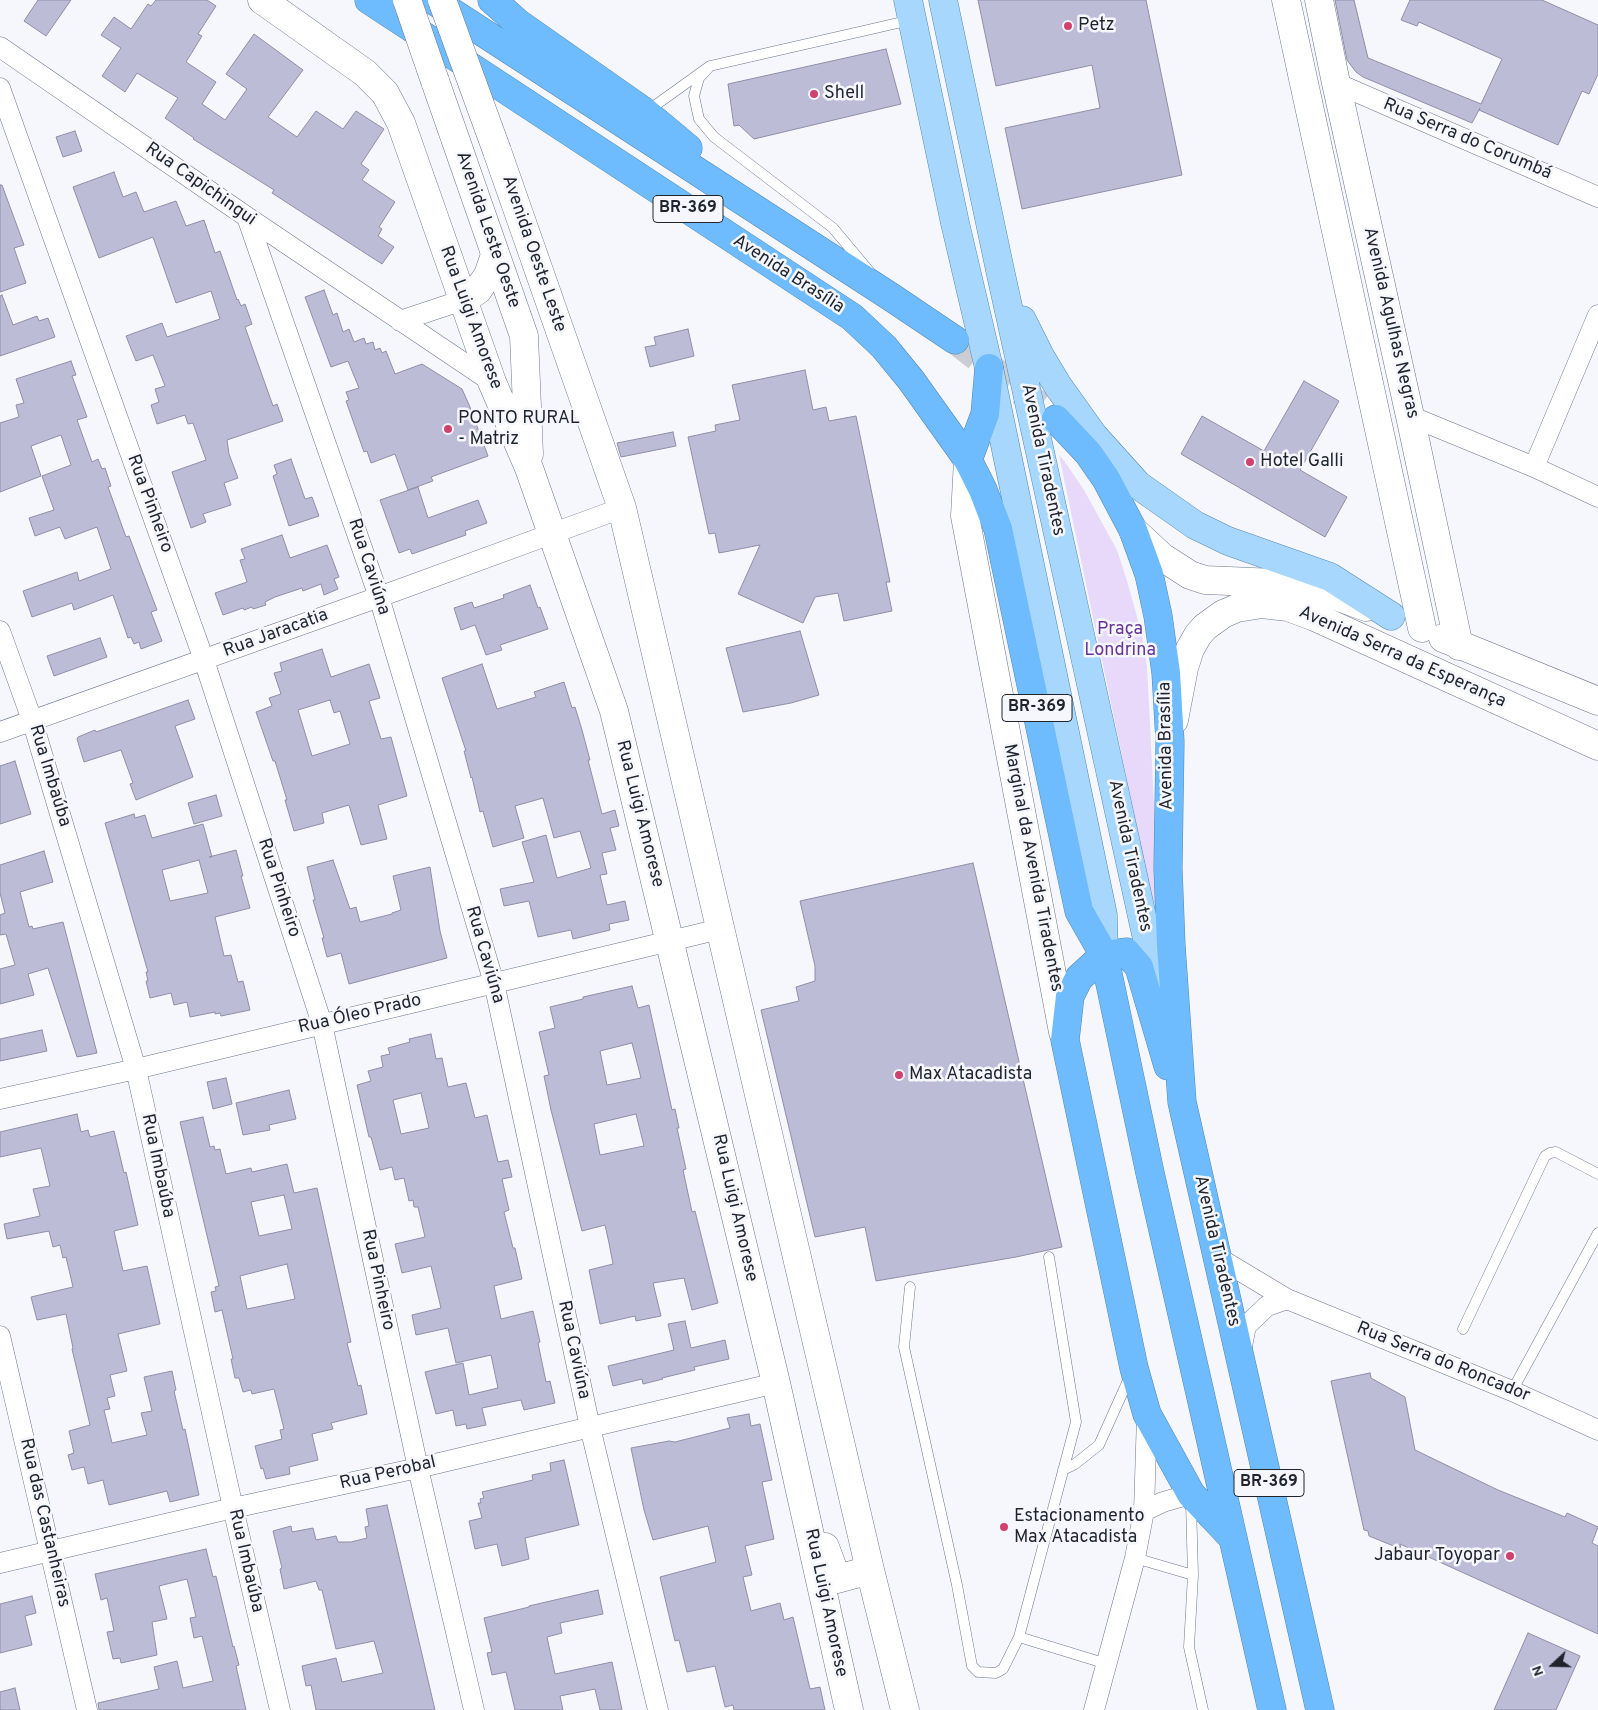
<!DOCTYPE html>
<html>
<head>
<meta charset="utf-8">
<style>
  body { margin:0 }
  #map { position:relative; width:1598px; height:1710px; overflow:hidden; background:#f5f7fd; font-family:Overpass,sans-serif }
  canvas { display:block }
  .north { position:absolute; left:1528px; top:1640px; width:50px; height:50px; -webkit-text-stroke:4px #f5f7fd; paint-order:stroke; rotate:249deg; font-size:14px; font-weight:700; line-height:20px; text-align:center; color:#1f242d }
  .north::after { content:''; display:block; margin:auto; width:18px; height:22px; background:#1f242d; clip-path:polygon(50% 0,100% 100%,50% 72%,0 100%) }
</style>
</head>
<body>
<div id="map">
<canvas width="1598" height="1710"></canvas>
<div class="north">N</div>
</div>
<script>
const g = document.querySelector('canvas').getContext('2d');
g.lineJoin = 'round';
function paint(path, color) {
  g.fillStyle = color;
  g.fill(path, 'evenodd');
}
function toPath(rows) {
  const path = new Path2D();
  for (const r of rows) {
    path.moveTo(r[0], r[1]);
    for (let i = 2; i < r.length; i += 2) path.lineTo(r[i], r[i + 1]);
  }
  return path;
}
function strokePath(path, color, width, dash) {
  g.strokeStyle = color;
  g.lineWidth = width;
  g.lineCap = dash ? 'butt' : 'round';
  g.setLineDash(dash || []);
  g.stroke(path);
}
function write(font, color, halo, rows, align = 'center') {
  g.font = font + ' Overpass,sans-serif';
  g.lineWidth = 5;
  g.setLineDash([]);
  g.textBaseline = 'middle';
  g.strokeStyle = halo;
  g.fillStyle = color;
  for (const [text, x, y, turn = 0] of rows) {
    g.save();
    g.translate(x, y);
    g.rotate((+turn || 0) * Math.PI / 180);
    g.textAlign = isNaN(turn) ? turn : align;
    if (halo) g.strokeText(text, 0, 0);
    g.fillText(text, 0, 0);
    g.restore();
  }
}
const green = toPath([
  [1059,455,1065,462,1084,490,1117,550,1128,584,1142,635,1147,666,1161,942]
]);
const building = toPath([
  [38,0,71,0,46,36,24,21,38,0],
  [156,0,207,0,216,6,198,34,202,36,186,62,216,82,202,104,225,120,247,89,226,74,254,34,303,70,268,117,297,137,316,111,343,129,356,111,384,129,361,164,369,170,362,180,395,202,379,227,382,229,378,236,394,247,382,264,272,193,274,190,193,139,194,138,165,118,178,98,137,73,125,92,102,76,121,48,101,35,114,17,131,29,148,4,151,6,156,0],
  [978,0,1146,0,1182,175,1022,209,1005,128,1100,108,1092,65,996,86,978,0],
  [1335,0,1354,0,1368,58,1481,104,1502,59,1419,22,1417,26,1401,20,1410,0,1542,0,1598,25,1598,74,1589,94,1582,91,1558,145,1479,110,1480,108,1472,123,1363,77,1356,72,1347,60,1335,0],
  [886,49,901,104,754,139,739,125,734,126,728,84,886,49],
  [75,131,82,151,63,157,56,137,75,131],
  [114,172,123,197,136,192,144,212,176,201,186,226,204,220,215,253,220,251,237,300,238,299,241,306,245,304,252,324,245,327,273,406,277,404,283,421,227,440,229,454,238,478,224,483,231,505,203,514,206,522,191,528,172,472,206,460,193,423,188,424,185,415,157,424,151,405,159,402,155,389,165,386,153,355,136,361,126,336,162,323,167,337,220,319,211,291,176,303,153,237,99,258,73,187,114,172],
  [0,185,2,185,24,245,14,248,26,283,0,292,0,185],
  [324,290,333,315,337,313,343,332,349,329,354,342,364,338,366,344,373,342,375,350,380,348,382,353,386,351,395,374,422,364,462,389,470,407,488,456,431,477,433,481,408,490,395,454,371,463,367,451,364,452,346,401,349,400,346,392,359,388,348,361,331,367,305,297,324,290],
  [2,295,13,325,37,316,39,321,48,318,55,337,0,356,0,296,2,295],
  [688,329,694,356,650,367,645,347,656,345,654,337,688,329],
  [71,361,76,375,72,376,87,417,77,420,92,462,98,459,102,469,105,468,111,486,108,487,126,537,129,536,157,610,151,612,162,641,141,649,139,642,134,644,131,637,128,638,113,595,74,610,72,603,32,617,23,591,77,572,79,581,111,569,97,527,65,539,60,527,35,536,29,518,54,510,42,476,71,465,61,435,31,446,41,476,0,492,0,423,19,417,16,405,24,403,16,379,71,361],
  [805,370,813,410,826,407,829,421,856,416,890,582,886,582,892,611,844,621,838,593,815,597,803,623,738,594,760,545,719,553,715,533,709,534,688,437,716,431,715,425,740,420,732,385,805,370],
  [1304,381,1339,401,1300,470,1347,497,1325,537,1181,454,1202,416,1264,451,1304,381],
  [673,432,676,446,621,457,617,443,673,432],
  [291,459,305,499,312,497,319,516,289,526,273,476,277,474,274,465,291,459],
  [418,487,428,518,478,500,487,523,465,531,466,535,412,554,410,549,399,553,380,500,418,487],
  [282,535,290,558,327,545,339,577,334,579,338,589,324,595,321,584,303,591,302,588,275,597,265,602,266,605,253,609,252,607,244,610,243,608,223,615,215,593,247,582,240,560,245,559,241,549,282,535],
  [530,585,538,608,540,607,548,629,500,645,502,650,486,655,475,625,461,630,454,608,472,602,474,608,504,598,503,595,530,585],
  [800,631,819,695,791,703,743,712,726,648,800,631],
  [100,638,107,657,54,676,47,656,100,638],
  [322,649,331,677,369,664,380,698,369,701,381,739,391,737,407,796,378,805,387,839,361,845,349,805,322,813,324,823,294,831,285,800,287,800,275,761,273,761,256,712,272,706,269,698,281,694,274,673,282,671,280,663,322,649],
  [330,700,334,713,340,711,350,744,312,756,298,710,330,700],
  [482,664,497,709,536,697,534,692,564,682,572,708,575,707,582,730,590,760,588,760,602,814,615,810,619,826,610,828,616,850,602,853,607,874,600,875,607,905,625,901,629,920,609,924,610,930,573,939,571,930,538,937,529,901,504,906,500,889,534,882,522,842,546,835,557,878,591,868,580,831,554,838,543,798,515,806,524,838,493,847,483,811,480,812,472,777,471,778,464,751,466,751,442,678,482,664],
  [188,700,195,719,175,726,193,777,136,800,130,784,133,783,121,750,84,762,77,739,78,737,95,730,96,732,188,700],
  [15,761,31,814,0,824,0,766,15,761],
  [216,795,222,816,194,824,188,803,216,795],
  [134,814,135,818,145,815,152,838,203,824,212,857,209,857,236,850,243,876,241,876,250,908,215,917,224,956,231,955,238,982,243,981,250,1010,221,1016,220,1013,215,1014,215,1012,190,1017,187,1002,174,1005,171,993,150,998,146,981,148,981,146,972,148,972,105,823,134,814],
  [199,860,208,893,170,901,162,870,199,860],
  [44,851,53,882,20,892,29,927,32,926,33,929,63,922,97,1053,77,1057,48,968,28,974,34,995,0,1004,0,969,15,965,6,934,0,935,0,915,5,913,0,893,0,865,44,851],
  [333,860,350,909,356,907,360,922,392,914,392,913,401,910,393,876,430,867,440,931,447,958,349,984,341,953,327,957,322,938,324,938,313,900,315,900,307,867,333,860],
  [973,863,1062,1247,1016,1257,876,1281,865,1227,815,1237,761,1010,799,1001,796,987,815,981,815,966,800,901,973,863],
  [632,986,638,1008,649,1005,672,1110,675,1109,679,1128,677,1128,686,1169,683,1170,692,1212,695,1211,718,1303,692,1310,684,1278,653,1283,661,1316,636,1321,635,1316,600,1324,589,1270,613,1264,609,1243,605,1225,582,1231,551,1110,544,1076,549,1075,539,1032,555,1028,550,1007,583,999,583,997,632,986],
  [632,1043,641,1078,607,1085,600,1051,632,1043],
  [636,1114,644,1146,600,1155,594,1124,636,1114],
  [42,1030,47,1051,0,1061,0,1039,42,1030],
  [431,1034,436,1059,442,1058,448,1087,466,1083,475,1118,487,1115,498,1162,508,1160,512,1177,502,1179,509,1210,504,1212,513,1248,515,1248,522,1279,494,1286,501,1319,533,1311,540,1342,538,1343,546,1382,550,1381,555,1403,524,1410,521,1400,482,1408,486,1425,467,1429,466,1424,456,1426,453,1410,436,1414,425,1372,463,1363,469,1395,498,1388,491,1355,456,1363,448,1328,416,1335,412,1315,441,1308,431,1266,402,1273,395,1244,425,1237,418,1207,414,1207,413,1200,409,1201,404,1178,395,1180,392,1167,380,1170,371,1137,369,1137,357,1085,371,1081,368,1071,383,1067,381,1056,390,1054,388,1048,410,1042,409,1039,431,1034],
  [421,1093,429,1128,401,1134,393,1100,421,1093],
  [226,1078,232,1104,213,1109,207,1082,226,1078],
  [289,1090,296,1119,269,1125,270,1130,243,1135,236,1103,289,1090],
  [77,1114,81,1132,88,1130,90,1137,114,1131,124,1173,126,1172,138,1225,114,1231,123,1271,147,1266,160,1324,118,1334,127,1371,110,1375,115,1396,107,1398,110,1409,104,1410,112,1443,147,1435,141,1413,152,1411,144,1377,172,1371,176,1390,174,1391,183,1430,185,1429,199,1495,170,1502,167,1491,109,1505,103,1480,88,1484,84,1467,72,1470,68,1455,74,1453,69,1431,90,1425,72,1349,73,1348,66,1314,37,1320,31,1297,73,1287,66,1257,63,1258,60,1245,53,1247,49,1231,7,1239,4,1224,40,1216,33,1189,50,1186,41,1148,0,1157,0,1132,77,1114],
  [203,1117,210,1147,214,1146,215,1150,220,1149,226,1174,251,1168,252,1172,287,1164,294,1193,317,1188,351,1342,347,1343,358,1386,361,1385,367,1414,331,1423,333,1429,312,1434,318,1460,289,1467,290,1474,266,1479,263,1468,261,1469,255,1446,282,1439,280,1430,284,1429,274,1389,252,1394,251,1390,243,1392,239,1378,235,1378,231,1359,233,1359,222,1310,215,1312,211,1292,216,1291,215,1287,219,1286,180,1122,203,1117],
  [284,1195,292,1229,259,1236,251,1202,284,1195],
  [287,1264,295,1299,247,1309,240,1276,287,1264],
  [685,1321,691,1348,725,1340,729,1359,694,1367,695,1370,662,1378,663,1379,643,1384,642,1379,613,1386,608,1366,674,1350,668,1324,685,1321],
  [1370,1373,1371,1378,1405,1397,1415,1450,1498,1490,1565,1517,1567,1513,1598,1527,1592,1543,1598,1546,1598,1634,1400,1544,1401,1549,1369,1536,1368,1531,1364,1530,1331,1381,1370,1373],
  [749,1414,751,1426,760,1424,772,1480,762,1482,774,1539,745,1546,752,1575,743,1577,751,1611,780,1603,784,1620,793,1617,810,1689,820,1687,825,1710,734,1710,733,1705,725,1707,715,1666,687,1672,679,1640,675,1641,660,1577,716,1562,708,1526,653,1540,644,1510,631,1448,669,1441,675,1442,730,1428,727,1418,749,1414],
  [564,1460,579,1525,525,1538,529,1559,502,1566,497,1544,475,1549,469,1521,482,1518,478,1503,481,1503,480,1499,484,1498,482,1492,533,1480,532,1475,551,1471,550,1463,564,1460],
  [387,1505,435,1710,316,1710,311,1685,306,1686,302,1666,336,1658,342,1682,383,1673,374,1641,336,1649,322,1590,319,1590,316,1581,284,1589,280,1569,282,1568,273,1531,291,1526,292,1532,313,1528,316,1540,336,1536,338,1542,351,1542,367,1538,365,1527,369,1526,366,1509,387,1505],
  [206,1549,213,1577,216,1576,233,1647,234,1646,239,1665,236,1666,246,1710,99,1710,98,1703,159,1689,154,1667,177,1661,183,1688,213,1681,202,1636,194,1638,190,1618,196,1617,187,1579,159,1586,167,1619,152,1622,157,1655,121,1663,120,1658,113,1659,107,1632,114,1631,107,1598,101,1600,95,1574,206,1549],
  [598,1590,603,1614,560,1623,562,1633,547,1637,555,1674,612,1662,622,1710,600,1710,595,1689,560,1696,563,1710,515,1710,506,1672,492,1675,487,1653,492,1652,484,1618,529,1607,529,1606,598,1590],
  [32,1596,36,1613,25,1616,32,1645,0,1653,0,1604,32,1596],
  [1528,1633,1580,1656,1556,1710,1494,1710,1528,1633],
  [15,1688,20,1710,0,1710,0,1692,15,1688]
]);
const highwayTunnel = toPath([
  [955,340,1040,406]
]);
const lane = toPath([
  [710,66,699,78,694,96,699,119,714,137,833,228,869,271],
  [646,112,710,66,911,20],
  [910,1287,904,1347,957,1585,972,1666,978,1672,996,1673,1003,1669,1019,1637,1076,1422,1049,1257],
  [1463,1329,1545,1156,1550,1153,1556,1152,1598,1174],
  [1512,1391,1598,1233],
  [1063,1470,1075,1464,1099,1445,1130,1376],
  [1191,1503,1193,1575,1189,1647,1203,1710],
  [1135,1558,1193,1575],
  [1019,1637,1107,1664]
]);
const street = toPath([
  [0,47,247,217,492,382],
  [1336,83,1598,197],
  [0,88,204,660,322,1024,418,1468,474,1710],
  [247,217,379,597,494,983,590,1427,658,1710],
  [400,321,463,300],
  [1410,416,1534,467,1598,497],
  [1534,467,1598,315],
  [0,631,32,720,136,1069,233,1508,280,1710],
  [0,732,379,597,622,508],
  [0,1099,136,1069,720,929],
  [1217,1257,1287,1299,1512,1391,1598,1430],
  [0,1336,87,1710],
  [1241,1351,1246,1326,1267,1306,1287,1299],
  [1144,1511,1163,1502,1191,1494],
  [0,1563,233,1508,418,1468,776,1383],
  [1094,1710,1135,1558,1144,1511,1147,1416]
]);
const secondary = toPath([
  [262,0,365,73,385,93,401,123,492,382,529,468,614,711,776,1383,849,1710],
  [1286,0,1422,628],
  [1319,0,1336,83,1410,416,1459,646],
  [435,81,524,336,529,454],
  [497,151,622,508,870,1570,905,1710],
  [463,300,478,290,488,275,495,255,493,247],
  [968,460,965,516,1063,1032],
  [1133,530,1162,557,1190,575,1205,580,1276,583,1320,590,1366,607],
  [1443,638,1598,701],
  [1174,720,1184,668,1190,649,1198,635,1205,627,1223,614,1237,608,1262,604,1288,607,1315,617,1598,746],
  [825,1547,837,1579,870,1570]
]);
const primary = toPath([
  [908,0,955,223,989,368,1103,915,1104,955],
  [943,0,1000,270,1160,998],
  [1022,320,1040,356,1058,386,1093,435,1138,485,1195,525,1228,541,1330,577,1391,616]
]);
const highway = toPath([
  [369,0,852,317,884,347,911,380,968,460,983,490,998,529,1079,911,1104,955,1150,1173,1272,1710],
  [433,0,891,297,955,340],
  [492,0,518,23,645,112,688,148],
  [1056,419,1088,453,1106,479,1133,530,1149,574,1158,616,1166,673,1170,742,1168,868,1171,945,1182,1102,1320,1710],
  [968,460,985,414,989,368],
  [1168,1066,1139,967,1126,952,1104,955,1079,978,1070,996,1065,1040,1134,1368,1147,1414,1191,1494,1233,1538]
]);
const secondaryBridge = toPath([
  [407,0,435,81],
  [442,0,497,151]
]);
const markers = [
  [1068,26,5,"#cf426e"],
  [814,94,5,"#cf426e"],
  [448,429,5,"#cf426e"],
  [1250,462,5,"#cf426e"],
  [899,1075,5,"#cf426e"],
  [1004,1527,5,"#cf426e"],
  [1510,1556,5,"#cf426e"]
];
const shields = [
  [688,209,70],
  [1037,708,70],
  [1269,1483,70]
];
const shieldNames = [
  ["BR-369",688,209],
  ["BR-369",1037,708],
  ["BR-369",1269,1483]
];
const poiNames = [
  ["Petz",1078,26],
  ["Shell",824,94],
  ["PONTO RURAL",458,419],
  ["- Matriz",458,440],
  ["Hotel Galli",1260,462],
  ["Max Atacadista",909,1075],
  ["Estacionamento",1014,1517],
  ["Max Atacadista",1014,1538],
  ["Jabaur Toyopar",1500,1556,"right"]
];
const streetNames = [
  ["Rua Serra do Corumbá",1467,140,23],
  ["Rua Capichingui",200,185,35],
  ["Avenida Leste Oeste",487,230,71],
  ["Avenida Oeste Leste",533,254,71],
  ["Avenida Brasília",788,275,33],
  ["Rua Luigi Amorese",470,318,70],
  ["Avenida Agulhas Negras",1390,323,77],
  ["Avenida Tiradentes",1042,460,78],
  ["Rua Pinheiro",149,504,70],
  ["Rua Caviúna",368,567,72],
  ["Rua Jaracatia",276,634,-20],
  ["Avenida Serra da Esperança",1402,658,24],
  ["Avenida Brasília",1167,746,-91],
  ["Rua Imbaúba",49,776,73],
  ["Rua Luigi Amorese",639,814,76],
  ["Avenida Tiradentes",1129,856,78],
  ["Marginal da Avenida Tiradentes",1032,868,79],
  ["Rua Pinheiro",278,888,72],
  ["Rua Caviúna",484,955,74],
  ["Rua Óleo Prado",360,1015,-13],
  ["Rua Imbaúba",157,1166,78],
  ["Rua Luigi Amorese",734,1208,77],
  ["Avenida Tiradentes",1216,1251,77],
  ["Rua Pinheiro",377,1280,78],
  ["Rua Caviúna",573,1350,78],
  ["Rua Serra do Roncador",1443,1363,22],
  ["Rua Perobal",388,1474,-13],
  ["Rua das Castanheiras",44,1523,77],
  ["Rua Imbaúba",245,1561,77],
  ["Rua Luigi Amorese",825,1603,78]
];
const parkNames = [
  ["Praça",1120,630],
  ["Londrina",1120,651]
];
paint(green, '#e8d9fa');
paint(building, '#bcbcd7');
strokePath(building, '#8e8ea8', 1);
strokePath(highwayTunnel, '#cacdd3', 28, [28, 14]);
strokePath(lane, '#6c778f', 11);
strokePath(street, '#6c778f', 21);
strokePath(secondary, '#6c778f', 29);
strokePath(primary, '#5287b4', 29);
strokePath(highway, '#5287b4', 29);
strokePath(lane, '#fff', 10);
strokePath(street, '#fff', 20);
strokePath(secondary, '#fff', 28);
strokePath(primary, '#a8d7fe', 28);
strokePath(highway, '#6ebcfd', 28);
strokePath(secondaryBridge, '#6c778f', 29, []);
strokePath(secondaryBridge, '#fff', 28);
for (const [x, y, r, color] of markers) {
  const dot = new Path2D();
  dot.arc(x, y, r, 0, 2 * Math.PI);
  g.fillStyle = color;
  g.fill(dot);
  strokePath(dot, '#f5f7fd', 2);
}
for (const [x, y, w] of shields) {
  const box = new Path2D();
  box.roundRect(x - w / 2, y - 13.5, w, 27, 4);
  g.fillStyle = '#f5f7fd';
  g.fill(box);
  strokePath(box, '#1f242d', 1);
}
write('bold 16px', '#1f242d', null, shieldNames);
write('18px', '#1f242d', '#f5f7fd', poiNames, 'left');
write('18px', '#1f242d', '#f5f7fd', streetNames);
write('18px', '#683495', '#f5f7fd', parkNames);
</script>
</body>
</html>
